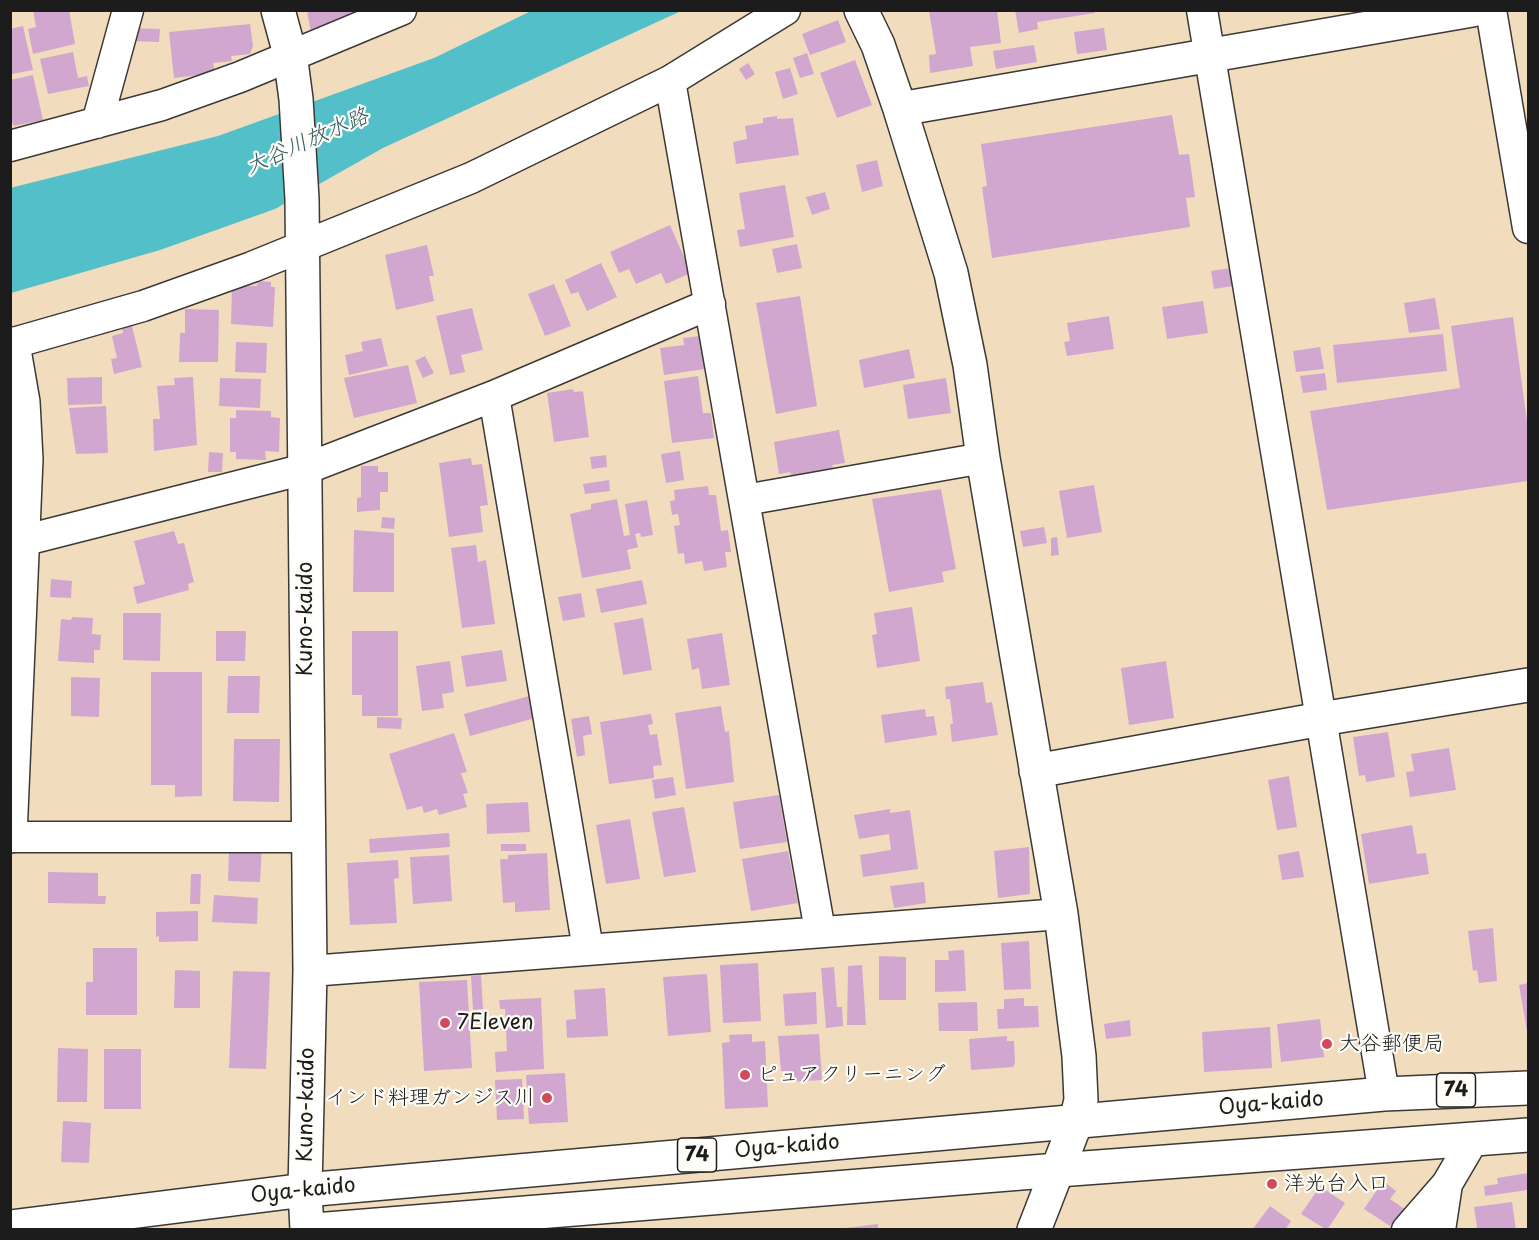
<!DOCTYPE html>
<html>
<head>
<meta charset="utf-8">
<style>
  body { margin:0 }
  #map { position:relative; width:1539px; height:1240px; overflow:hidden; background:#f1ddbe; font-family:"Playpen Sans",sans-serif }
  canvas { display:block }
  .frame { position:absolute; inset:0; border:12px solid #1c1c1c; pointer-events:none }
</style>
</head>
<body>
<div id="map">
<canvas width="1539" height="1240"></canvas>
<div class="frame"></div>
</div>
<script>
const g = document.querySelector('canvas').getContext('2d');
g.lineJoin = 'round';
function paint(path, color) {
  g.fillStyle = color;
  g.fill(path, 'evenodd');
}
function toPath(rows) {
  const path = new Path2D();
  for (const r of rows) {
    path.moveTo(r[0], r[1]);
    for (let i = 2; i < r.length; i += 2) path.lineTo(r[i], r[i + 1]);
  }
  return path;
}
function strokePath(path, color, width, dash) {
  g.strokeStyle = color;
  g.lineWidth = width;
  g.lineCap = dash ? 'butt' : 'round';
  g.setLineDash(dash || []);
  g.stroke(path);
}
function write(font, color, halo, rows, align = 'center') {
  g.font = font + ' "Playpen Sans","Klee One",sans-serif';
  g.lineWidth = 4.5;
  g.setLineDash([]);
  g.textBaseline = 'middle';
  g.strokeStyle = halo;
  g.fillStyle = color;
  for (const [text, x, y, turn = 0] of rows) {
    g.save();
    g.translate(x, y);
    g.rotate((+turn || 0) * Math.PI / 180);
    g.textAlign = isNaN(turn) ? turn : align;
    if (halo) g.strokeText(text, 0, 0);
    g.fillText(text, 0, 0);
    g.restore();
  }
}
const water = toPath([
  [531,11,681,11,383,148,275,209,160,250,11,293,10,188,218,136,434,58]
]);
const building = toPath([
  [33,10,69,10,75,44,33,54,28,29,36,27],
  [359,10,360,14,311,33,307,11],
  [997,10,1001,43,970,47,973,66,930,73,929,55,936,54,929,11],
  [1015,10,1095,10,1095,13,1037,22,1038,29,1019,33],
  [838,20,846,42,810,55,802,34],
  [250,24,253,46,250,54,231,56,232,61,213,63,215,73,174,78,169,32],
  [23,26,33,70,12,74,10,29],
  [133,28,160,29,159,42,133,41],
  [1104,28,1107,50,1077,54,1074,32],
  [1034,45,1037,62,996,69,993,51],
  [73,52,78,78,87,76,89,86,48,94,40,59],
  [807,53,814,74,800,78,793,58],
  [855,60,872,105,837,118,820,73],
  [748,63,755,74,746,80,739,69],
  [790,68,798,94,783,99,775,72],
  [33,75,43,120,14,126,10,118,10,80],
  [1172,115,1179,155,1189,154,1195,197,1186,198,1190,227,992,258,982,187,987,186,981,144],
  [777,116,777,119,793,118,799,155,736,164,733,142,747,139,745,126,763,123,763,118],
  [877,160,883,186,862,192,856,165],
  [785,185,794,237,740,247,737,230,745,229,739,193],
  [825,192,830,209,812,215,806,197],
  [670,225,691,273,666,284,661,273,636,284,629,269,619,273,610,252],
  [797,244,802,268,777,273,772,249],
  [427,245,434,276,429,276,434,301,396,310,385,255],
  [601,263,617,297,587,311,578,292,571,294,565,280],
  [1231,268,1233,286,1214,289,1211,271],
  [258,281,271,282,271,287,275,287,273,327,231,324,232,285,257,286],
  [554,284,571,326,545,336,528,294],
  [800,296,817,406,776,414,756,303],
  [1435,298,1440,329,1409,333,1404,303],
  [1203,301,1208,333,1167,339,1162,307],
  [472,308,483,350,461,355,465,372,450,375,436,316],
  [185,309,219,310,218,362,179,362,180,333,185,333],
  [1109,316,1114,349,1067,356,1064,342,1070,341,1067,323],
  [1513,317,1528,429,1528,481,1327,510,1310,411,1460,388,1451,326],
  [131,322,142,367,114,374,111,359,117,358,112,336,123,333,121,324],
  [1443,334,1447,371,1337,383,1333,345],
  [700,336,705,369,664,375,660,348,684,345,683,338],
  [381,338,388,366,349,375,345,355,363,351,361,342],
  [236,342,267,343,266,373,235,372],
  [1320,347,1324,369,1296,372,1293,351],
  [909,349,915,378,864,388,859,360],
  [425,356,434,373,423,378,415,361],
  [408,365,417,403,354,418,344,378],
  [1325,373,1327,390,1303,393,1300,376],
  [698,376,703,413,711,413,714,438,672,443,664,381],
  [102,377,102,404,68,405,67,378],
  [193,377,197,445,154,451,153,419,160,419,157,386,175,385,174,378],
  [220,378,261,379,260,408,219,406],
  [946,378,951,413,908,419,903,385],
  [573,389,574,392,583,391,589,437,554,442,547,393],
  [106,406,108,453,76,454,69,408],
  [236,410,271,411,271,417,280,418,279,452,265,451,266,460,236,459,236,452,230,452,230,418,236,418],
  [839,430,845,463,832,465,834,471,792,478,790,472,779,474,774,442],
  [680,451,684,480,666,483,661,454],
  [209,452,223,453,222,472,208,472],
  [606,455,607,467,592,469,590,457],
  [471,458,472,465,482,464,488,505,480,506,483,532,449,537,439,463],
  [361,466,378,466,378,472,388,472,388,492,380,492,380,510,357,512,357,498,361,497],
  [609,480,610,491,585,494,583,484],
  [1094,485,1102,532,1067,538,1059,491],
  [708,486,709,495,716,495,721,531,728,530,731,552,725,552,727,567,704,571,702,561,685,564,684,553,678,554,674,526,680,525,678,514,672,515,670,501,675,500,674,490],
  [941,489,956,569,942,572,944,582,889,592,872,499],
  [617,499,624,536,630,535,625,504,647,500,653,535,641,537,640,533,635,534,638,547,627,550,631,569,582,578,570,514,591,509,591,504],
  [382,517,395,518,394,529,381,528],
  [1044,527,1047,543,1023,547,1020,531],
  [354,530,394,533,394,592,353,592],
  [174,531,178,544,184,543,194,582,188,584,189,590,137,604,133,587,145,584,134,541],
  [1057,537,1059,555,1051,556,1051,538],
  [476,545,478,562,486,560,495,624,462,628,451,548],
  [51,579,72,581,71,598,50,597],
  [642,580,647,604,601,613,596,589],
  [581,593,585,617,563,621,558,597],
  [912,607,920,661,877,668,872,635,877,634,874,613],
  [123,613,161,613,160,661,123,660],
  [72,617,93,618,92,634,101,635,100,650,94,650,94,663,58,661,61,619,71,620],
  [643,618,652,670,623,675,614,623],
  [216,631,246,631,245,661,216,661],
  [352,631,398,631,398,716,362,716,362,695,352,695],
  [722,633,730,685,702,689,699,668,692,670,687,639],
  [502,650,507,681,466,687,461,656],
  [450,661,454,692,442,694,444,708,422,711,416,666],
  [1166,661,1174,718,1129,725,1121,668],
  [151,672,202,672,202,796,175,797,175,785,151,785],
  [228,676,260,676,259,713,227,713],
  [71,677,100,678,99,717,71,716],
  [983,682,986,703,992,702,998,735,952,742,950,724,953,724,950,699,946,699,945,687],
  [533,695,539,717,470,736,464,714],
  [721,706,725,732,729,731,734,782,686,789,675,713],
  [925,709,926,717,934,716,937,735,885,743,881,715],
  [651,714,653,724,648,725,650,735,657,734,662,765,653,766,654,778,609,784,600,722],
  [589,716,592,734,583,736,585,755,577,757,571,719],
  [377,717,402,718,401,729,377,728],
  [1388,732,1395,777,1366,782,1365,775,1359,776,1353,737],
  [454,733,467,772,461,773,468,793,463,794,467,807,439,815,437,809,424,813,422,806,407,810,389,754],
  [234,739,280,739,279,802,233,801],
  [1449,748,1456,790,1410,797,1406,772,1414,771,1411,754],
  [1289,776,1297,827,1277,830,1268,780],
  [673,777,676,795,655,799,652,780],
  [779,795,787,842,740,849,733,802],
  [528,802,530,832,487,834,486,804],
  [684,807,696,872,664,877,652,812],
  [890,809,890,813,910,810,918,869,863,877,860,855,891,850,889,834,859,839,854,815],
  [630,819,640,879,606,884,596,825],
  [1412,825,1417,854,1426,853,1429,874,1369,884,1361,834],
  [449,833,450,847,370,853,369,839],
  [501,844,526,844,526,851,501,851],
  [262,845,260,882,228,881,229,850],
  [1029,847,1030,894,998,898,994,851],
  [788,851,798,903,751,911,742,859],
  [1299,851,1304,877,1282,880,1278,855],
  [547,853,550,910,515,912,515,902,503,903,500,859,508,859,508,855],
  [449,855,452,901,413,904,410,857],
  [398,860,399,878,394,879,397,923,350,925,347,863],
  [48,872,98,873,98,896,106,896,105,904,48,903],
  [191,874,201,874,200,904,190,904],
  [924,882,926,903,894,908,890,886],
  [214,895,258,898,257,924,212,922],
  [198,911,198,941,159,942,159,936,156,937,156,912],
  [1493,928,1497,981,1479,983,1477,970,1473,971,1468,931],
  [1029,941,1031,989,1004,990,1001,943],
  [93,948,137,948,137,1015,86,1015,86,982,93,982],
  [964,950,966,991,935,992,935,960,949,960,948,951],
  [879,956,906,957,906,1000,879,1000],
  [758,963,761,1021,723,1023,720,965],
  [862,965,866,1025,847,1025,848,966],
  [834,967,837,1007,842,1007,843,1026,826,1028,821,968],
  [175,970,200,971,200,1008,174,1008],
  [233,971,270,972,266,1069,229,1068],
  [707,974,711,1032,668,1036,663,977],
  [481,975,483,1009,473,1010,471,976],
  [467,980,472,1068,424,1071,419,982],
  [1528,983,1528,1031,1527,1031,1519,985],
  [605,988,608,1036,567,1038,566,1020,576,1019,574,990],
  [816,992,817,1024,785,1026,783,994],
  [541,998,544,1069,496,1072,495,1052,507,1051,505,1009,500,1009,499,1000],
  [1024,998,1024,1006,1038,1006,1039,1027,998,1029,997,1009,1004,1009,1004,999],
  [977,1002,978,1031,939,1031,938,1003],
  [1320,1019,1324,1057,1281,1062,1277,1024],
  [1130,1020,1131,1036,1106,1039,1104,1024],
  [1270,1027,1272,1068,1204,1072,1202,1032],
  [752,1034,752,1042,765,1041,768,1107,725,1109,722,1043,730,1042,729,1035],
  [819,1034,822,1080,789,1082,789,1071,781,1071,778,1036],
  [1007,1036,1007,1041,1014,1041,1015,1063,1013,1067,971,1070,969,1039],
  [58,1048,88,1049,87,1102,57,1102],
  [104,1049,141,1049,141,1109,104,1109],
  [565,1073,568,1122,529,1124,526,1075],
  [522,1079,524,1119,497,1120,495,1080],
  [63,1121,91,1123,89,1163,61,1162],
  [1528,1173,1528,1190,1485,1196,1484,1186,1498,1184,1497,1178],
  [1383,1181,1396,1191,1390,1199,1406,1210,1400,1219,1396,1217,1390,1226,1364,1209],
  [1320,1186,1345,1203,1327,1230,1301,1214],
  [1512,1202,1516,1230,1472,1230,1477,1227,1474,1207],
  [1270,1206,1291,1221,1285,1230,1252,1230],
  [878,1224,878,1230,846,1230,846,1228]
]);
const minor = toPath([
  [1202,10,1384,1094],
  [1491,10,1528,228],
  [670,81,820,931],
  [97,123,128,10],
  [10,146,162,105,240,77,401,10],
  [10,344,143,306,252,267,471,178,670,81,785,10],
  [494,396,588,949],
  [745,500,983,458],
  [10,544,305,469,494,396,710,304],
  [10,837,308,837],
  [310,971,1061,914],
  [1407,1230,1447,1184,1474,1138],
  [1440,1230,1447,1184]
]);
const tertiary = toPath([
  [278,10,290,54,296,99,302,199,310,971,305,1190,307,1230],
  [861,10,878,45,900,109,951,273,970,365,983,458,1061,914,1079,1056,1081,1100,1076,1122,1034,1230],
  [900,109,1472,10],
  [1036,771,1321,719,1528,685],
  [10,836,26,459,23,402,13,344]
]);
const primary = toPath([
  [10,1227,305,1190,1384,1094,1528,1088],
  [315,1230,1058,1170,1528,1135]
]);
const markers = [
  [445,1023,6,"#d1495b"],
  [1327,1044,6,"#d1495b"],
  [745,1075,6,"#d1495b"],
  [547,1098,6,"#d1495b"],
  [1272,1184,6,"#d1495b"]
];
const shields = [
  [1456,1090,39],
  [697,1155,39]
];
const shieldNames = [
  ["74",1456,1090],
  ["74",697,1155]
];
const streetNames = [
  ["Kuno-kaido",306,619,-90],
  ["Oya-kaido",1271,1104,-5],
  ["Kuno-kaido",307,1105,-89],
  ["Oya-kaido",787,1147,-5],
  ["Oya-kaido",303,1191,-6]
];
const poiNames = [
  ["7Eleven",457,1023],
  ["大谷郵便局",1339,1044],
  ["ピュアクリーニング",757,1075],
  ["インド料理ガンジス川",535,1098,"right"],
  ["洋光台入口",1284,1184]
];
const waterNames = [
  ["大谷川放水路",307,142,-24]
];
paint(water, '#52bfc9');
paint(building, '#d1a7d0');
strokePath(minor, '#3c3934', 33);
strokePath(tertiary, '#3c3934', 36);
strokePath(primary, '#3c3934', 36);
strokePath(minor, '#fff', 30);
strokePath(tertiary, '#fff', 33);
strokePath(primary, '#fff', 33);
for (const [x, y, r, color] of markers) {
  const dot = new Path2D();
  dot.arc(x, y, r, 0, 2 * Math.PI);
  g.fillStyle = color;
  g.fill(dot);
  strokePath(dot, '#fdfcf7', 2);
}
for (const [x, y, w] of shields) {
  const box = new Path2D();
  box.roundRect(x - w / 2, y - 17, w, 34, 4.5);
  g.fillStyle = '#fdfcf7';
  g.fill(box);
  strokePath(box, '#1c1c1c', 1.5);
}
write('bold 20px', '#1c1c1c', null, shieldNames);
write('21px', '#1c1c1c', '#fdfcf7', streetNames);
write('21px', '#1c1c1c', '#fdfcf7', poiNames, 'left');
write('italic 22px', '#325d61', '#fdfcf7', waterNames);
</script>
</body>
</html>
